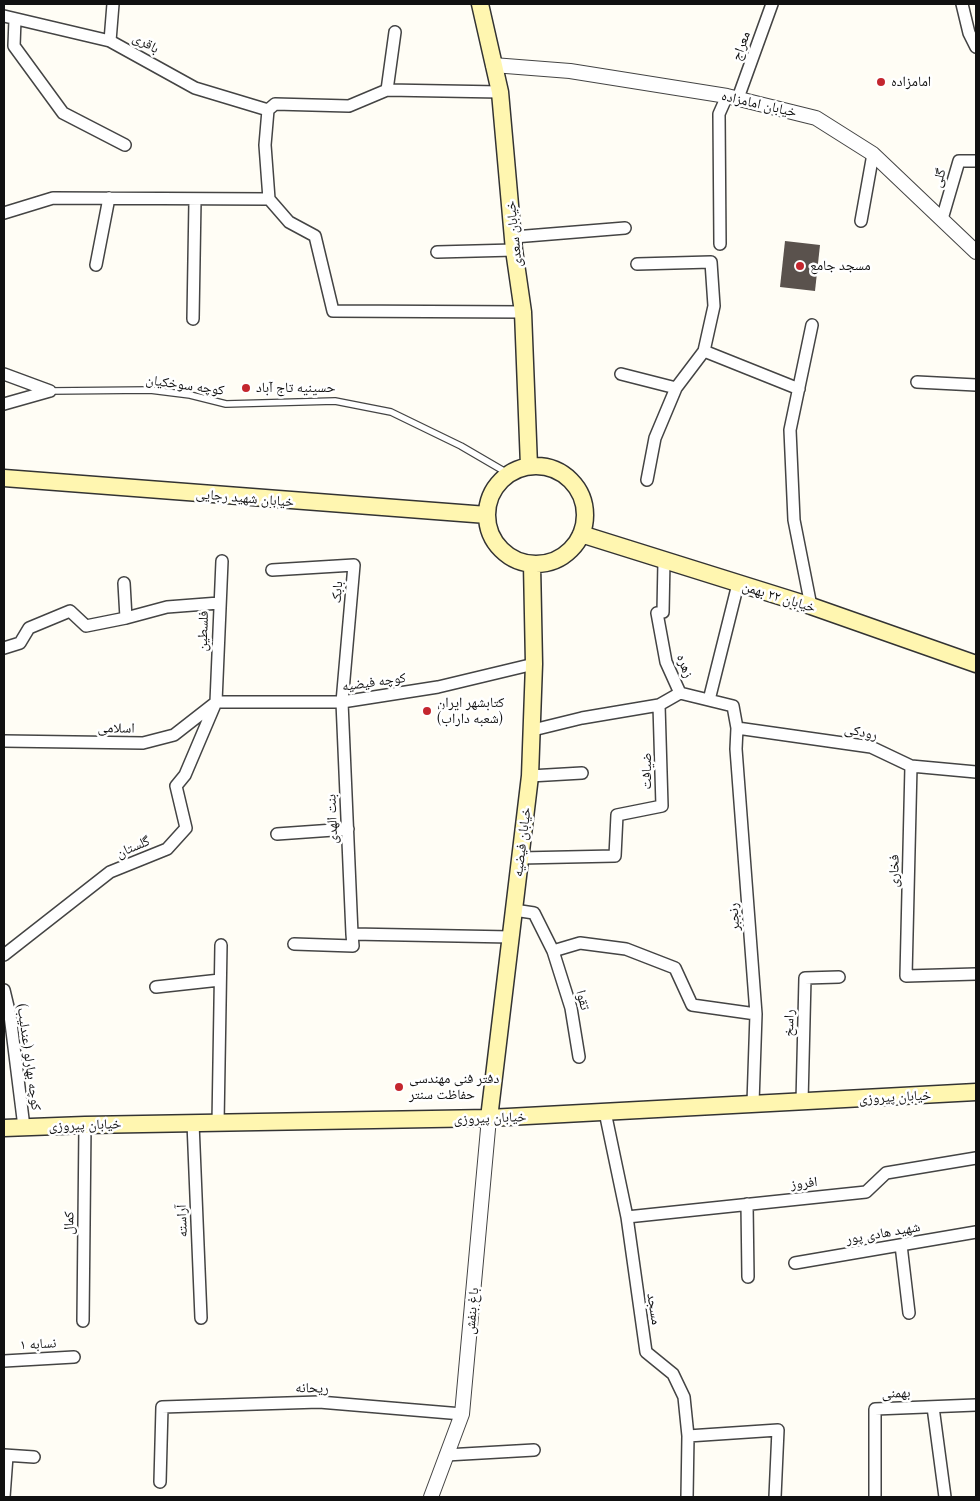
<!DOCTYPE html>
<html>
<head>
<meta charset="utf-8">
<style>
  body { margin:0 }
  #map { position:relative; width:980px; height:1501px; overflow:hidden; background:#fffdf5; font-family:"Playfair Display",serif }
  canvas { display:block }
  .frame { position:absolute; inset:0; border:5px solid #111; pointer-events:none }
</style>
</head>
<body>
<div id="map">
<canvas width="980" height="1501"></canvas>
<div class="frame"></div>
</div>
<script>
const g = document.querySelector('canvas').getContext('2d');
g.lineJoin = 'round';
function paint(path, color) {
  g.fillStyle = color;
  g.fill(path, 'evenodd');
}
function toPath(rows) {
  const path = new Path2D();
  for (const r of rows) {
    if (r.length === 3) {
      path.moveTo(r[0] + r[2], r[1]);
      path.arc(r[0], r[1], r[2], 0, 2 * Math.PI);
      continue;
    }
    path.moveTo(r[0], r[1]);
    for (let i = 2; i < r.length; i += 2) path.lineTo(r[i], r[i + 1]);
  }
  return path;
}
function strokePath(path, color, width, dash) {
  g.strokeStyle = color;
  g.lineWidth = width;
  g.lineCap = dash ? 'butt' : 'round';
  g.setLineDash(dash || []);
  g.stroke(path);
}
function write(font, color, halo, rows, align = 'center') {
  g.font = font + ' "Playfair Display","Noto Naskh Arabic",serif';
  g.lineWidth = 5;
  g.setLineDash([]);
  g.textBaseline = 'middle';
  g.strokeStyle = halo;
  g.fillStyle = color;
  for (const [text, x, y, turn = 0] of rows) {
    g.save();
    g.translate(x, y);
    g.rotate((+turn || 0) * Math.PI / 180);
    g.textAlign = isNaN(turn) ? turn : align;
    if (halo) g.strokeText(text, 0, 0);
    g.fillText(text, 0, 0);
    g.restore();
  }
}
const building = toPath([
  [785,241,820,245,815,291,780,287]
]);
const service = toPath([
  [50,391,150,390,190,395,226,404,335,401,391,412,461,446,509,474]
]);
const minor = toPath([
  [962,4,969,33,976,47],
  [4,16,110,41,195,88,268,110],
  [15,19,14,46,63,113,125,145],
  [110,41,113,4],
  [387,90,395,32],
  [738,98,772,4],
  [269,199,265,145,268,110,275,104,349,106,387,90,500,92],
  [269,199,289,222,315,236,333,311,523,312],
  [4,213,53,198,269,199],
  [942,219,959,161,976,161],
  [861,221,873,154],
  [514,237,625,228],
  [720,244,719,114,727,96],
  [437,252,514,250],
  [637,264,711,262,714,306,704,351],
  [96,265,109,198],
  [193,319,195,200],
  [4,374,50,391],
  [621,374,676,388],
  [917,382,976,385],
  [4,404,50,391],
  [647,480,655,438,676,388,704,351,799,389],
  [664,561,663,612,657,613,666,662,680,693],
  [272,570,354,565,342,702,352,934],
  [124,583,126,618,167,607,219,603],
  [811,606,794,520,790,430,812,325],
  [4,648,20,643,29,628,70,611,86,626,126,618],
  [680,693,733,706,737,728,736,749,756,1014,753,1103],
  [709,700,738,584],
  [216,702,342,702,438,687,534,664],
  [737,728,871,747,911,766,976,772],
  [533,730,582,718,659,705,680,693],
  [4,741,143,743,174,735,215,703],
  [911,766,906,976,976,974],
  [530,776,582,773],
  [277,834,348,829],
  [520,858,615,856,617,815,662,806,659,705],
  [514,910,534,913,553,951,571,1008,579,1057],
  [294,944,353,946,352,934,511,937],
  [553,951,580,943,626,949,675,968,692,1005,756,1014],
  [4,955,110,872,167,849,186,828,176,786,185,775,216,702,222,561],
  [156,987,220,980],
  [4,990,10,1015,24,1127],
  [802,1102,805,978,839,977],
  [605,1112,627,1217,646,1352,673,1374,684,1397,688,1436,687,1497],
  [193,1123,201,1318],
  [218,1123,221,945],
  [747,1204,748,1277],
  [627,1217,866,1192,886,1173,976,1158],
  [901,1245,909,1313],
  [795,1263,976,1232],
  [83,1321,85,1125],
  [4,1361,74,1357],
  [933,1407,945,1497],
  [688,1436,778,1430,775,1497],
  [4,1455,34,1457],
  [446,1455,534,1450],
  [160,1482,162,1407,319,1402,462,1414],
  [4,1497,7,1456],
  [875,1497,875,1409,976,1405]
]);
const tertiary = toPath([
  [493,65,570,71,727,96,816,118,873,154,976,252],
  [431,1497,462,1414,489,1118]
]);
const secondary = toPath([
  [480,4,500,92,514,250,523,312,529,466],
  [536,515,49],
  [4,478,487,515],
  [581,534,811,606,976,664],
  [489,1118,530,776,534,664,532,564],
  [4,1128,85,1125,489,1118,976,1092]
]);
const markers = [
  [881,82,5,"#c4262e"],
  [800,266,5,"#c4262e"],
  [246,388,5,"#c4262e"],
  [427,711,5,"#c4262e"],
  [399,1087,5,"#c4262e"]
];
const streetNames = [
  ["باقری",146,43,29],
  ["معراج",741,46,-70],
  ["خیابان امامزاده",759,104,13],
  ["گلی",939,178,-74],
  ["خیابان سعدی",514,234,-96],
  ["کوچه سوخکیان",185,385,8],
  ["خیابان شهید رجایی",245,498,5],
  ["بابک",337,592,-85],
  ["خیابان ۲۲ بهمن",779,597,17],
  ["فلسطین",203,631,-88],
  ["زهره",685,666,70],
  ["کوچه فیضیه",374,682,-8],
  ["اسلامی",116,728,1],
  ["رودکی",861,732,12],
  ["ضیافت",647,771,-90],
  ["بنت الهدی",332,819,-92],
  ["خیابان فیضیه",522,842,-83],
  ["گلستان",133,847,-23],
  ["فخاری",894,871,-89],
  ["رنجبر",734,917,-94],
  ["تقوا",583,1000,75],
  ["راسخ",789,1023,-89],
  ["کوچه بهارلو (عندلیب)",29,1057,82],
  ["خیابان پیروزی",895,1097,-3],
  ["خیابان پیروزی",490,1118,-2],
  ["خیابان پیروزی",85,1125,-2],
  ["افروز",804,1183,-6],
  ["آراسته",182,1221,-92],
  ["کمال",69,1223,-89],
  ["شهید هادی پور",883,1233,-10],
  ["مسجد",654,1309,81],
  ["باغ بنفش",472,1311,-85],
  ["نسابه ۱",38,1344,-3],
  ["ریحانه",312,1388,1],
  ["بهمنی",896,1393,-2]
];
const poiNames = [
  ["امامزاده",891,82],
  ["مسجد جامع",810,266],
  ["حسینیه تاج آباد",256,388],
  ["کتابشهر ایران",437,703],
  ["(شعبه داراب)",437,719],
  ["دفتر فنی مهندسی",409,1079],
  ["حفاظت سنتر",409,1095]
];
paint(building, '#5a524d');
strokePath(service, '#444', 8);
strokePath(minor, '#444', 14);
strokePath(tertiary, '#444', 16);
strokePath(secondary, '#333', 19);
strokePath(service, '#fff', 5.5);
strokePath(minor, '#fff', 11);
strokePath(tertiary, '#fff', 14);
strokePath(secondary, '#fff6b0', 16);
for (const [x, y, r, color] of markers) {
  const dot = new Path2D();
  dot.arc(x, y, r, 0, 2 * Math.PI);
  g.fillStyle = color;
  g.fill(dot);
  strokePath(dot, '#fff', 2);
}
write('14px', '#111', '#fff', streetNames);
write('14px', '#111', '#fff', poiNames, 'left');
</script>
</body>
</html>
